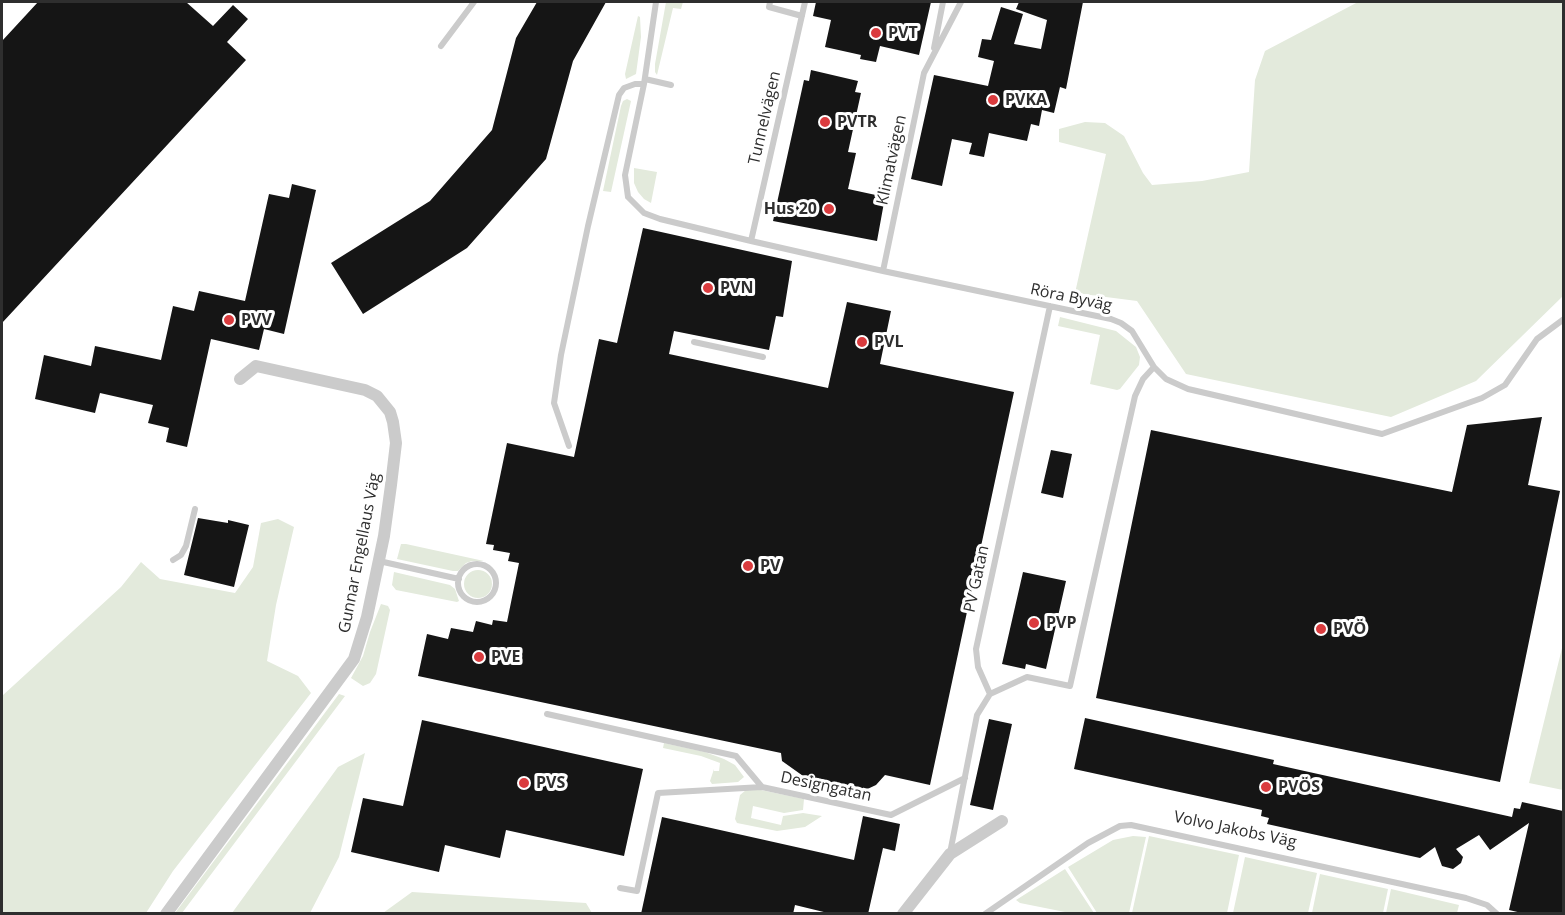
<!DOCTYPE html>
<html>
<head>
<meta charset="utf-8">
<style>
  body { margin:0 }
  #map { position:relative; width:1565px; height:915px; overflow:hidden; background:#fff; font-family:"Open Sans",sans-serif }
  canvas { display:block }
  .frame { position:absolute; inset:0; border:3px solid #2e2e2e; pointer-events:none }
</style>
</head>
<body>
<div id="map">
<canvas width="1565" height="915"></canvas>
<div class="frame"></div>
</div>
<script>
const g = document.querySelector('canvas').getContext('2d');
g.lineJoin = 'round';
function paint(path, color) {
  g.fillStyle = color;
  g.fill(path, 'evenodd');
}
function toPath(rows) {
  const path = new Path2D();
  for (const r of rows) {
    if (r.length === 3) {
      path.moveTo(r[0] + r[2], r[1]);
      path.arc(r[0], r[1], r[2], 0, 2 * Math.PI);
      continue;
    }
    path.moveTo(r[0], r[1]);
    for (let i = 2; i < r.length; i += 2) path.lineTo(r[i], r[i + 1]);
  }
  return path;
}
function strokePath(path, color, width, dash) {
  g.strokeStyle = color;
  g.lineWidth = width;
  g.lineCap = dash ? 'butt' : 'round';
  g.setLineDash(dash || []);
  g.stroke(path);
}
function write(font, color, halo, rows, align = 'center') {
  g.font = font + ' "Open Sans",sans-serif';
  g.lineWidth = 6;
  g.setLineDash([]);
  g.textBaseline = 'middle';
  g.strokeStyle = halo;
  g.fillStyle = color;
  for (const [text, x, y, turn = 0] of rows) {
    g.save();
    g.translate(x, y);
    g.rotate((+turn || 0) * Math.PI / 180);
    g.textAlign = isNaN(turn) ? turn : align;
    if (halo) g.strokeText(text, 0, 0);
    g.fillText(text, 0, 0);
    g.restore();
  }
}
const green = toPath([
  [666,2,683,2,681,9,673,8,657,75,655,72,655,64],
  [1358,2,1563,2,1563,296,1476,381,1391,417,1186,374,1137,301,1075,293,1106,154,1059,142,1059,129,1085,122,1105,123,1124,136,1143,173,1152,185,1202,181,1249,172,1255,80,1265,51],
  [638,16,640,17,641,37,636,74,626,79,625,74],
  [627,99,631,101,611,192,603,191,621,106,623,101],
  [634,168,657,172,651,203,644,199,638,192,634,183],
  [1060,317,1116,331,1136,347,1140,357,1139,365,1120,389,1117,390,1090,384,1100,335,1058,326],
  [278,519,294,527,276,605,267,661,298,676,311,693,173,871,146,913,2,913,2,696,121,587,141,562,160,579,235,593,253,567,261,523],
  [401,544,406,544,484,561,472,561,466,563,458,571,453,571,397,559],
  [478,584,14],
  [394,572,450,585,455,589,459,601,457,602,396,590,392,585],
  [381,604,388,606,390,610,376,674,370,683,363,686,351,678,363,656,370,632],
  [1563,644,1563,790,1529,783],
  [339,694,345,696,182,913,175,913],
  [664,743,705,752,724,759,735,765,744,777,738,782,712,784,710,781,714,769,714,771,719,771,720,763,701,756,663,748],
  [365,753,339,857,310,913,232,913,338,767],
  [746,790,761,790,804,799,803,810,784,813,753,806,751,818,781,825,783,816,803,813,822,816,805,827,777,831,737,823,735,819,740,795],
  [1133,836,1146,837,1129,913,1097,913,1068,867,1113,840],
  [1149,836,1239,855,1227,913,1132,913],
  [1245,857,1317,873,1308,913,1233,913],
  [1065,869,1094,913,1070,913,1020,903,1016,900],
  [1320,874,1388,889,1383,913,1312,913],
  [1391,889,1459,905,1457,913,1386,913],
  [412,892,586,903,592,913,383,913]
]);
const building = toPath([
  [38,2,186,2,213,26,233,5,248,19,227,42,246,60,2,323,2,41],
  [537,2,606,2,573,61,546,159,467,248,363,314,331,263,430,201,492,130,516,38],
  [816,2,931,2,919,55,880,46,876,62,860,59,861,55,825,47,831,20,813,16],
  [1019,2,1083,2,1066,89,1060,87,1054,113,1042,110,1039,126,1031,124,1027,141,989,133,984,157,969,154,972,143,952,139,942,186,911,179,934,75,988,86,994,61,978,57,982,39,991,40,1001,7,1023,14,1014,44,1041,49,1047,20,1016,9],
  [811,70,858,81,855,92,861,93,848,152,856,153,848,189,885,197,877,241,773,221,804,80,809,81],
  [292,184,316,190,284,334,264,329,259,350,211,339,187,447,166,442,169,428,148,423,153,405,100,393,95,413,35,399,44,355,91,366,95,346,161,360,173,306,194,311,199,291,245,301,269,194,289,198],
  [643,228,792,261,783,317,776,316,769,350,674,331,669,354,828,388,847,302,891,311,880,364,1014,392,930,785,885,775,876,785,861,792,849,794,834,793,820,788,782,761,781,753,418,676,427,634,448,639,451,628,473,632,476,621,492,625,493,620,507,622,519,563,508,561,510,553,493,550,494,545,486,544,507,443,574,457,599,339,617,343],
  [1542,417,1528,485,1560,491,1500,782,1096,698,1151,430,1452,492,1467,425],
  [1051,450,1072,454,1063,498,1041,493],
  [198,518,228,523,228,520,249,525,234,587,184,575],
  [1023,572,1066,581,1046,669,1026,664,1025,669,1002,664],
  [1085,718,1274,760,1273,764,1512,817,1514,808,1520,809,1522,802,1563,811,1563,914,1526,914,1509,910,1529,823,1490,850,1479,835,1456,849,1463,857,1461,863,1453,869,1442,866,1435,847,1420,858,1267,824,1269,818,1261,816,1262,810,1074,769],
  [989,719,1012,724,993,810,970,805],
  [422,720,643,769,624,856,506,830,500,858,445,845,439,872,351,852,363,798,403,806],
  [863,816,900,824,895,851,883,848,868,914,832,914,795,905,793,914,641,914,662,817,854,860]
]);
const service = toPath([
  [770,2,769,7,802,16],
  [441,46,474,2],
  [934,48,943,2],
  [645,79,671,85],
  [644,84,625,175,628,197,644,213,660,219,751,241,883,271,1111,319,1121,323,1132,331,1154,367,1166,379,1188,389,1382,434,1482,398,1505,385,1537,339,1564,319],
  [751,241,805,2],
  [883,271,924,73,961,2],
  [694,342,763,357],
  [569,446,554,403,561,355,588,226,619,95,624,88,635,84,644,84,656,2],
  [173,560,181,555,186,546,195,509],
  [379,561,459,579],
  [477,583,19],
  [990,694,1027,677,1070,686,1135,396,1143,379,1154,367],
  [547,714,736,756,762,787,891,815,965,778],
  [950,853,977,715,990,694,978,667,976,649,1050,306],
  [620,888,637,891,658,793,762,787],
  [985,914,1088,843,1120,826,1131,825,1466,898,1487,905,1497,914]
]);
const minor = toPath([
  [166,914,354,659,367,617,384,536,391,485,396,443,393,422,390,412,377,396,365,390,256,366,240,379],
  [903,914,950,854,1002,821]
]);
const markers = [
  [876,33,6,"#da3b3e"],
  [993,100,6,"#da3b3e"],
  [825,122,6,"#da3b3e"],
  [829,209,6,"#da3b3e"],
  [708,288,6,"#da3b3e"],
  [229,320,6,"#da3b3e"],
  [862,342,6,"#da3b3e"],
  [748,566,6,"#da3b3e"],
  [1034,623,6,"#da3b3e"],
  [1321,629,6,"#da3b3e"],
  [479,657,6,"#da3b3e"],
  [524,783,6,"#da3b3e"],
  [1266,787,6,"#da3b3e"]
];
const poiNames = [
  ["PVT",888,33],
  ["PVKA",1005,100],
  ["PVTR",837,122],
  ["Hus 20",817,209,"right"],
  ["PVN",720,288],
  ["PVV",241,320],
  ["PVL",874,342],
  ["PV",760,566],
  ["PVP",1046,623],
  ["PVÖ",1333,629],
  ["PVE",491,657],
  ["PVS",536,783],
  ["PVÖS",1278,787]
];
const streetNames = [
  ["Tunnelvägen",765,118,-77],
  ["Klimatvägen",892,160,-78],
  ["Röra Byväg",1071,298,12],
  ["Gunnar Engellaus Väg",360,553,-79],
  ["PV Gatan",977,579,-78],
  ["Designgatan",826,787,12],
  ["Volvo Jakobs Väg",1235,830,12]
];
paint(green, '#e3eadc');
paint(building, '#151515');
strokePath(service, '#cbcbcb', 6);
strokePath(minor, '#cbcbcb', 12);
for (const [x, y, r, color] of markers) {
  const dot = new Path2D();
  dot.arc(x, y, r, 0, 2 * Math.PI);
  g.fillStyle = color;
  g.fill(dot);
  strokePath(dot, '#fff', 2);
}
write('bold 16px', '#2e2e2e', '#fff', poiNames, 'left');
write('16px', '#2e2e2e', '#fff', streetNames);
</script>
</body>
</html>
